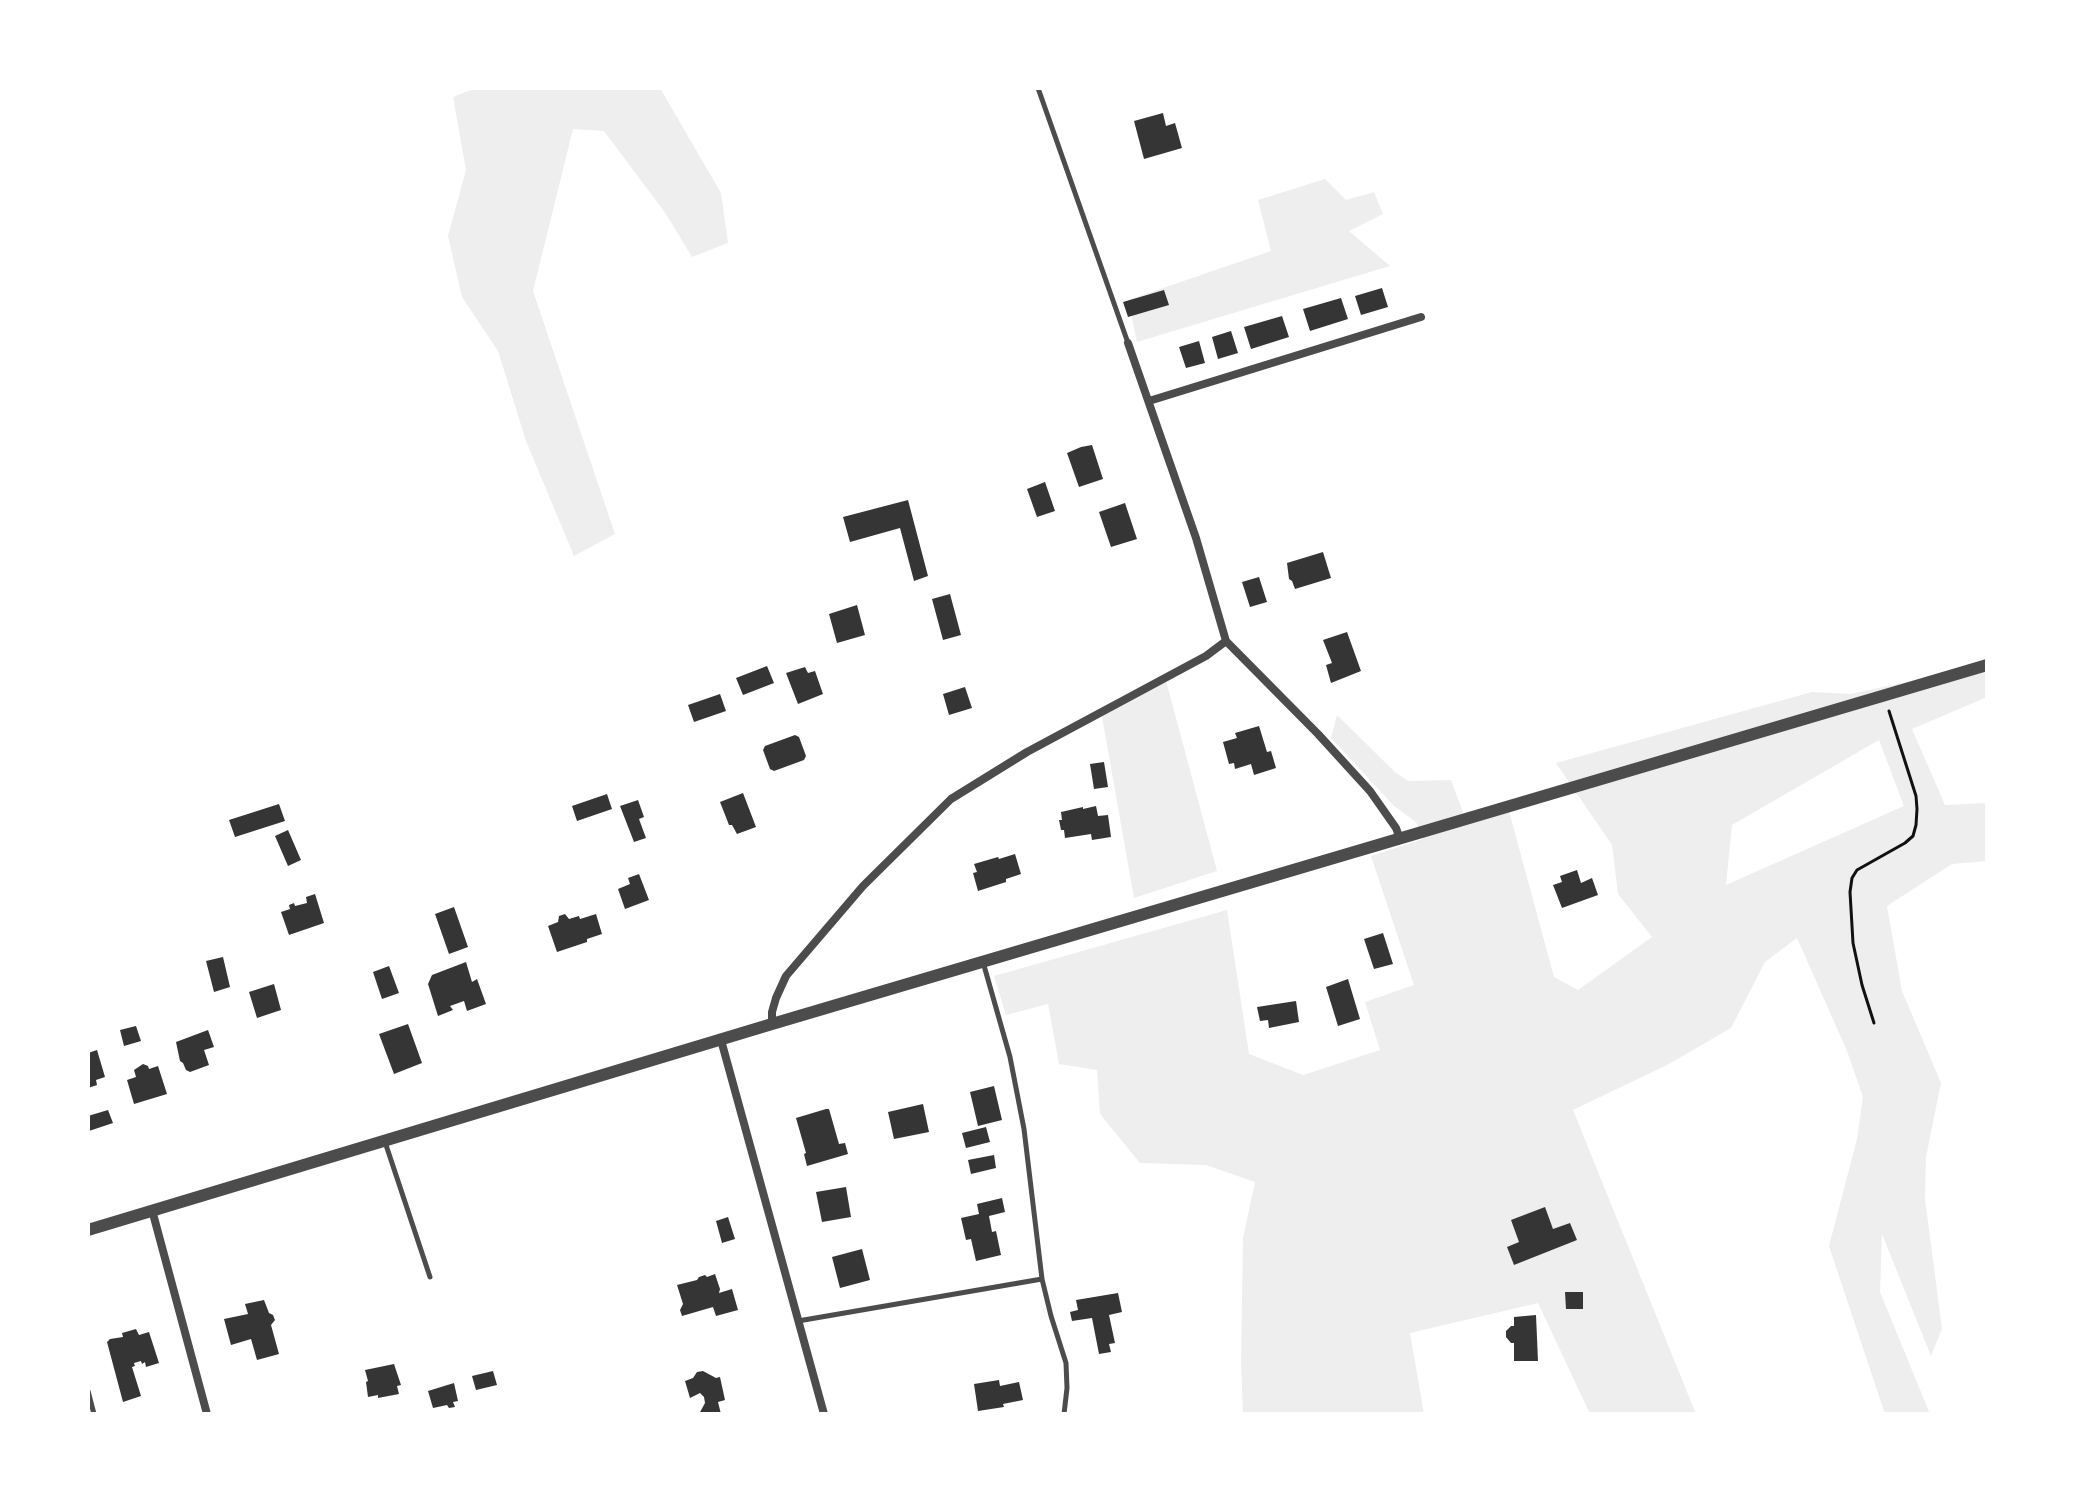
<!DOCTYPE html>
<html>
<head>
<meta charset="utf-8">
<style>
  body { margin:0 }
  #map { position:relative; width:2075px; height:1502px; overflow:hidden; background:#fff; font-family:Manrope,sans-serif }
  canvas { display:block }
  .frame { position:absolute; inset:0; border:90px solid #fff; pointer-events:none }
</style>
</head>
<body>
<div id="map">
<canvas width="2075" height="1502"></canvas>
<div class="frame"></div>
</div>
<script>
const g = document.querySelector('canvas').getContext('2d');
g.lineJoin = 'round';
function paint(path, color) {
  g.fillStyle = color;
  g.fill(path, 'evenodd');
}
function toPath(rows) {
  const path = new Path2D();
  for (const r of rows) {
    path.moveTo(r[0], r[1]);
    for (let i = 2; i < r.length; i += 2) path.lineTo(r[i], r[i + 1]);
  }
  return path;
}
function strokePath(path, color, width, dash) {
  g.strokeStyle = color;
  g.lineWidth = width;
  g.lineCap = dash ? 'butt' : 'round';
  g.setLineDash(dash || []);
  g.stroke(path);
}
const green = toPath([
  [476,88,660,88,721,193,728,243,692,257,666,214,604,131,573,129,533,291,615,534,574,556,526,441,498,351,462,297,448,236,466,170,453,97],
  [1325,179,1346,200,1374,192,1383,214,1349,231,1390,266,1137,342,1128,300,1271,251,1258,200],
  [1987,665,1987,697,1912,729,1945,805,1987,803,1987,861,1952,864,1887,906,1902,991,1941,1083,1926,1157,1925,1199,1942,1329,1931,1356,1882,1234,1880,1292,1930,1414,1885,1414,1829,1246,1857,1139,1863,1097,1847,1051,1797,938,1765,962,1731,1028,1667,1065,1573,1110,1696,1414,1590,1414,1538,1303,1410,1333,1424,1414,1243,1414,1241,1362,1243,1238,1255,1182,1206,1165,1140,1163,1100,1114,1097,1070,1059,1064,1048,1004,1006,1015,994,976,1227,910,1249,1054,1303,1075,1380,1050,1365,1002,1414,985,1371,856,1423,839,1416,822,1394,806,1331,738,1337,715,1395,772,1408,781,1451,780,1467,823,1509,811,1554,977,1578,990,1652,937,1618,894,1612,845,1556,763,1812,692,1850,694],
  [1879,740,1904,806,1726,885,1732,825],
  [1165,677,1217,871,1134,898,1101,711]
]);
const building = toPath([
  [1163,113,1166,126,1175,123,1182,148,1144,159,1134,121],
  [1382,288,1388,307,1361,315,1355,296],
  [1164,290,1169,305,1128,317,1123,302],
  [1341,298,1348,319,1310,331,1303,309],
  [1282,316,1289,337,1251,349,1244,327],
  [1231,331,1238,353,1218,359,1212,337],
  [1199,341,1205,363,1186,368,1179,347],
  [1092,445,1103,479,1079,487,1067,453,1081,447],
  [1045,482,1055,511,1037,517,1027,489],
  [908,500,928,576,914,581,900,528,850,542,843,517],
  [1125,503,1137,539,1111,547,1099,512],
  [1323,552,1331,578,1295,589,1292,581,1289,579,1287,563],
  [1259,577,1267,602,1250,607,1242,582],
  [950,594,961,635,943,640,932,599],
  [857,605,865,635,837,643,829,614],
  [1347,632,1361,671,1331,683,1326,665,1332,663,1323,640],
  [767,666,774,683,743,695,736,678],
  [805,667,808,673,815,671,823,694,798,704,786,673],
  [965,687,972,708,949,715,943,694],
  [720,694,726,711,694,722,688,705],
  [1259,726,1267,752,1271,751,1276,768,1254,775,1251,764,1235,769,1234,763,1229,764,1223,742,1237,738,1235,733],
  [795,735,799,737,806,756,804,760,774,771,770,769,763,750,765,746],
  [1104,762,1108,787,1094,789,1090,764],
  [743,793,756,827,737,834,732,825,729,825,720,802],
  [607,794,612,809,577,821,572,806],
  [638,800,644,817,639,819,646,838,634,842,620,806],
  [279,804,285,821,235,837,229,820],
  [1096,806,1098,816,1108,815,1111,837,1092,840,1091,834,1065,838,1064,830,1061,830,1059,820,1062,820,1061,812,1083,807,1083,809],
  [288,830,301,860,288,866,275,836],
  [1015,854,1021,874,1006,879,1006,882,978,891,973,873,977,872,974,864,998,857,999,859],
  [1577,870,1581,883,1592,878,1598,895,1562,908,1553,885,1562,882,1560,876],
  [639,874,649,900,625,909,618,889,630,884,628,878],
  [315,894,324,923,289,935,281,912,290,909,289,905,294,903,295,906,307,903,306,897],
  [454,907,468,947,449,954,435,914],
  [565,914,569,919,579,916,580,919,596,914,602,934,587,939,587,942,557,952,548,926,558,922,559,916],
  [1383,933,1393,964,1374,969,1364,939],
  [223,957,230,987,214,992,206,961],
  [466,962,472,982,477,979,486,1004,467,1011,464,1001,450,1006,453,1010,438,1016,428,984,432,975],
  [389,966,399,993,382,999,373,972],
  [1348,979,1360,1019,1338,1026,1326,987],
  [274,984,281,1010,257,1018,249,992],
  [1296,1001,1299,1022,1269,1028,1268,1020,1260,1021,1257,1007],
  [408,1024,422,1063,394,1074,379,1034],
  [136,1026,141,1041,124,1046,120,1030],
  [208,1030,214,1047,204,1050,209,1065,190,1072,186,1070,183,1063,180,1061,176,1042],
  [97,1050,105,1077,96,1080,97,1085,88,1088,88,1053],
  [143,1064,148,1066,149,1069,158,1066,167,1094,134,1104,127,1080,136,1077,134,1070],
  [994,1086,1002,1120,978,1126,970,1092],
  [923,1104,929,1132,894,1139,888,1112],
  [826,1109,829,1109,839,1144,845,1143,848,1154,807,1166,804,1154,806,1153,796,1118],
  [108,1110,113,1123,89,1131,88,1116],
  [986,1127,990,1142,966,1148,962,1133],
  [994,1155,996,1168,971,1174,968,1160],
  [846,1187,851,1217,822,1222,816,1192],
  [1002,1198,1005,1212,989,1216,992,1232,996,1231,1001,1255,976,1261,971,1239,966,1240,961,1218,979,1214,977,1204],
  [1545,1207,1553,1229,1570,1223,1577,1240,1514,1265,1507,1247,1519,1242,1511,1220],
  [728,1217,735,1239,722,1243,716,1221],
  [862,1249,870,1280,840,1288,832,1257],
  [715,1274,720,1289,719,1293,732,1289,738,1310,716,1316,713,1307,682,1316,680,1310,683,1304,677,1285,697,1280,699,1277,705,1275,707,1277],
  [1565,1292,1583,1292,1583,1309,1566,1309],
  [1118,1293,1122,1312,1109,1315,1115,1343,1109,1344,1111,1352,1099,1354,1092,1318,1072,1321,1070,1312,1078,1310,1076,1300],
  [264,1300,269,1313,273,1315,275,1320,271,1325,279,1354,257,1360,251,1339,231,1345,224,1319,248,1314,245,1304],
  [1536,1315,1538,1361,1514,1361,1514,1343,1511,1343,1506,1337,1506,1331,1511,1326,1514,1326,1514,1317],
  [136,1329,139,1335,149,1332,159,1363,146,1367,145,1362,142,1364,141,1361,134,1363,135,1366,132,1367,141,1396,123,1402,107,1342,110,1339,123,1337,122,1333],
  [394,1364,401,1385,397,1386,399,1394,378,1398,378,1395,368,1397,366,1382,368,1381,365,1370],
  [493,1371,497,1385,476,1390,472,1376],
  [703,1371,716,1378,720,1377,725,1400,718,1402,721,1414,699,1414,705,1403,704,1397,700,1393,690,1398,685,1381,693,1378,697,1372],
  [999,1380,1000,1386,1019,1382,1023,1400,1003,1404,1004,1407,978,1411,974,1384],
  [454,1383,458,1401,453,1402,455,1407,449,1408,447,1405,433,1408,428,1391]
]);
const path = toPath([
  [1874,1023,1862,985,1853,943,1850,892,1852,878,1857,870,1905,843,1913,836,1916,825,1917,809,1916,796,1889,711]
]);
const service = toPath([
  [1038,88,1128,343],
  [983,962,1010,1057,1024,1129,1042,1279,1051,1316,1066,1363,1067,1388,1064,1414],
  [385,1142,430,1277],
  [798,1321,1042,1279],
  [88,1391,94,1414]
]);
const minor = toPath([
  [1128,343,1196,538,1226,641,1318,734,1370,791,1396,828,1400,839],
  [1149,401,1421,317],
  [772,1024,772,1012,776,998,786,976,863,886,951,799,1027,752,1206,656,1226,641],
  [721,1040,824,1414],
  [152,1210,207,1414]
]);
const tertiary = toPath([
  [88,1230,772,1024,1987,665]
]);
paint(green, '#eee');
paint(building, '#353535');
strokePath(path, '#111', 3);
strokePath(service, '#4c4c4c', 5);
strokePath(minor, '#4c4c4c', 8);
strokePath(tertiary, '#4c4c4c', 12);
</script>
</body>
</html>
